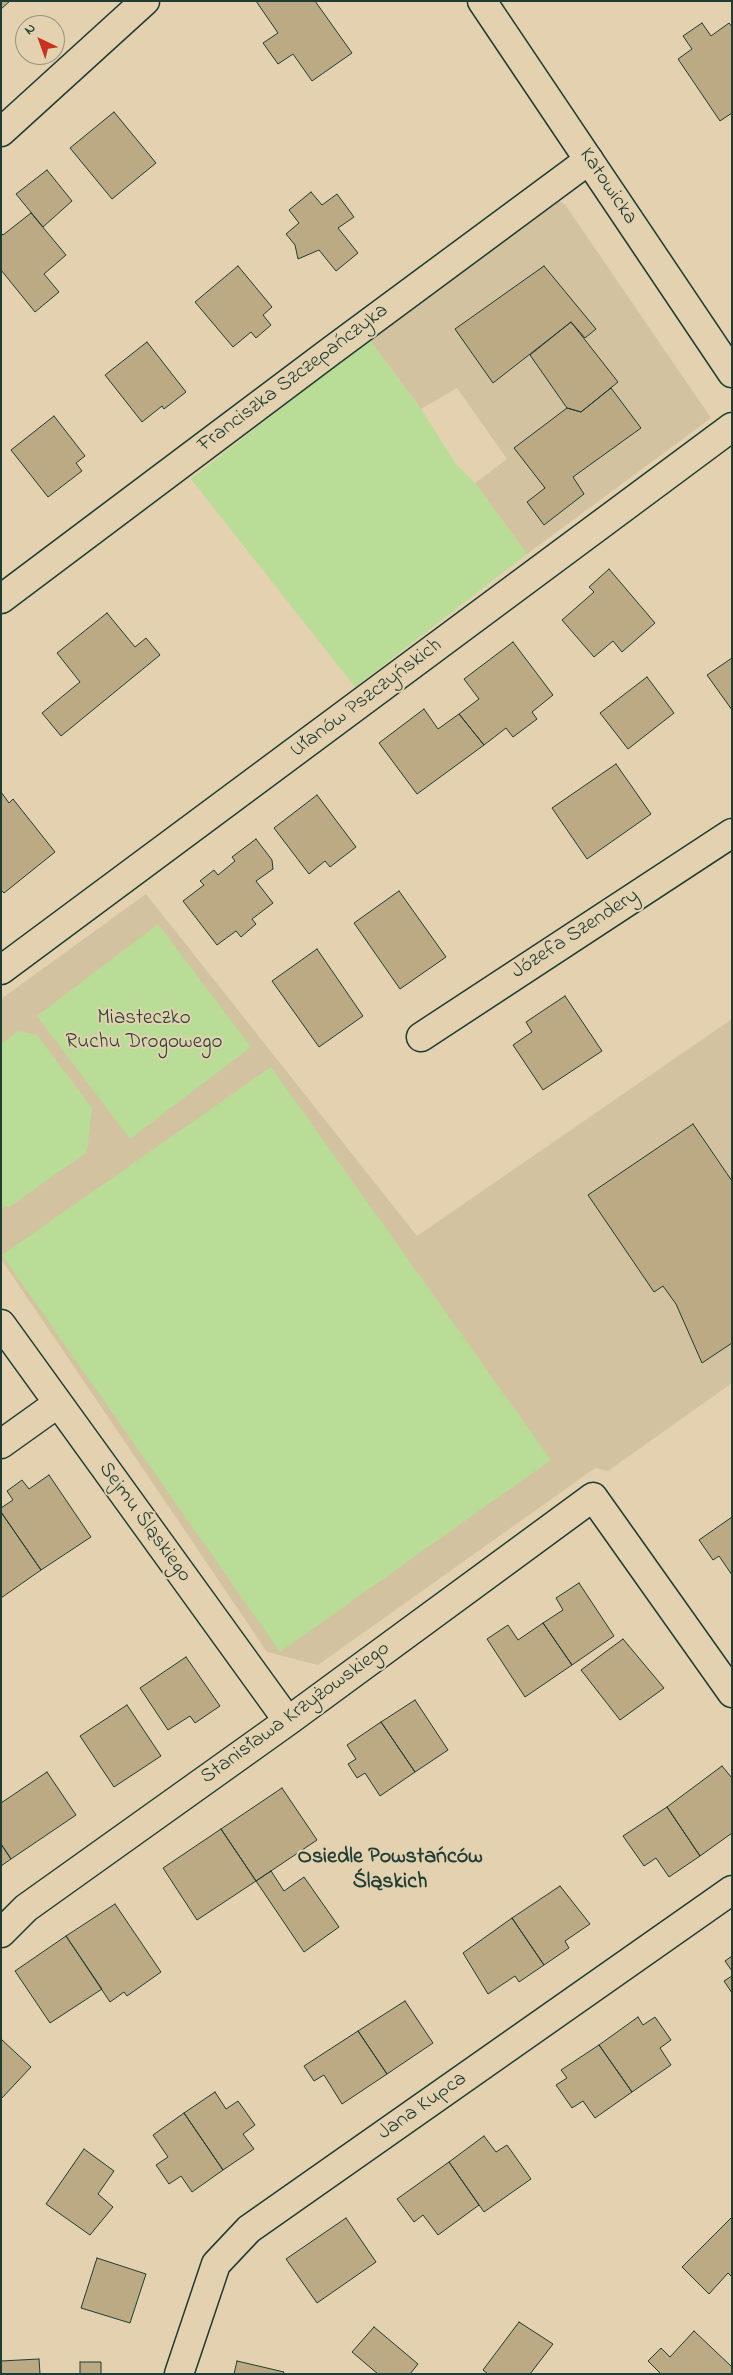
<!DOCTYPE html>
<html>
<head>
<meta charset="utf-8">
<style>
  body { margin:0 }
  #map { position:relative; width:733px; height:2375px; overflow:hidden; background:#e3d1af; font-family:"Indie Flower",sans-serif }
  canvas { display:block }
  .frame { position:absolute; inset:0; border:2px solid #1f3d34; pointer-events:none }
  .north { position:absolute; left:15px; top:15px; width:50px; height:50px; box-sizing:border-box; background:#e3d1af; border:1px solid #95967e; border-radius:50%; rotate:318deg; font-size:14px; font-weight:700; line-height:20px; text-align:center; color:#1f3d34 }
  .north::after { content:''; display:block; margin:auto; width:18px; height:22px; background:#c8321e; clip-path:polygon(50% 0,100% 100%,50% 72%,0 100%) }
</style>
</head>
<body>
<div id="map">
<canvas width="733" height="2375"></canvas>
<div class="frame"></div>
<div class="north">N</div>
</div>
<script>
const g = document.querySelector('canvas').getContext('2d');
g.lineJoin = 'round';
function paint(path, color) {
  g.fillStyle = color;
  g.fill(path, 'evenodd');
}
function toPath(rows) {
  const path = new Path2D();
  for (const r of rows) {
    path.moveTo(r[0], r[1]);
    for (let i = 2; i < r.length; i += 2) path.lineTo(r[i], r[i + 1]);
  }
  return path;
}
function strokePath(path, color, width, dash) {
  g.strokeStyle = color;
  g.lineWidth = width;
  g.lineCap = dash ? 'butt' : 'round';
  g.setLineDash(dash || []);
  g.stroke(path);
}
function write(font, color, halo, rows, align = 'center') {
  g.font = font + ' "Indie Flower",sans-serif';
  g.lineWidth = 4;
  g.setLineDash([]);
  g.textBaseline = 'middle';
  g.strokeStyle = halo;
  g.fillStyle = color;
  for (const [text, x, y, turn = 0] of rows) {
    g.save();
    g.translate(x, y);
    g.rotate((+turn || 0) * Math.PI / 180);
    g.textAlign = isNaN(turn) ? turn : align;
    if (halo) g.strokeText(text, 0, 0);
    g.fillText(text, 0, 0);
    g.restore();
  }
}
const built = toPath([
  [560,201,566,206,711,418,527,554,475,483,507,459,457,388,421,409,369,339],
  [146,894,417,1236,732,1019,732,1383,608,1471,595,1468,318,1665,267,1652,1,1259,1,999]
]);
const green = toPath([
  [369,339,421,409,456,464,475,483,527,554,355,687,191,479],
  [158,924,251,1047,130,1139,37,1016],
  [18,1031,37,1035,92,1108,87,1152,9,1207,1,1205,1,1044],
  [271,1067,551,1460,280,1652,2,1255]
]);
const building = toPath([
  [1,1,10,1,1,9,1,1],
  [256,1,315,1,352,53,312,81,293,54,278,64,263,43,278,33,256,1],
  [702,23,711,36,729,23,732,27,732,113,720,121,678,59,692,49,683,36,702,23],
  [114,112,156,163,112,199,70,148,114,112],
  [47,170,72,201,43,227,16,194,47,170],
  [311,192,322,205,337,194,354,217,338,228,358,253,336,271,319,250,298,259,295,245,286,234,299,223,289,210,311,192],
  [31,213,66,255,44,274,59,292,35,312,1,270,1,233,3,235,31,213],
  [238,266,272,307,263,315,271,325,256,338,251,332,233,347,195,302,238,266],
  [544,266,596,329,585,338,571,322,493,383,455,329,544,266],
  [571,322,618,382,581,412,567,408,530,355,571,322],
  [147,342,186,392,164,409,162,406,142,422,105,375,147,342],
  [611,388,641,428,573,477,584,494,544,525,527,502,545,488,514,448,567,408,581,412,611,388],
  [54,416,85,456,76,463,82,471,48,497,11,450,54,416],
  [609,569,655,623,622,652,613,641,594,657,562,620,594,592,589,587,609,569],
  [107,613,135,647,146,638,160,655,61,736,42,713,80,682,57,653,107,613],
  [513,642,553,695,532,712,537,719,513,737,506,728,484,745,459,714,479,699,464,679,513,642],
  [732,658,732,710,707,675,732,658],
  [647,677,674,713,628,749,600,713,647,677],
  [424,709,438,729,459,714,484,745,417,794,379,743,424,709],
  [616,764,651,814,587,859,552,808,616,764],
  [1,792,9,803,13,799,55,852,4,893,1,890,1,792],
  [317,795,356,847,330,867,325,861,309,874,274,828,317,795],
  [256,839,272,860,273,869,256,881,273,903,252,919,256,924,241,937,236,931,217,945,183,901,204,885,200,881,214,870,218,875,235,861,232,857,256,839],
  [399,891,446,957,400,989,354,923,399,891],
  [317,949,363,1016,319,1047,272,981,317,949],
  [565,996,602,1051,543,1090,513,1045,532,1032,526,1022,565,996],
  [693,1124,732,1181,732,1343,702,1363,676,1304,663,1286,654,1292,588,1195,693,1124],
  [49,1475,91,1537,41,1570,1,1512,1,1508,13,1500,7,1491,22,1480,29,1489,49,1475],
  [1,1512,41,1570,1,1598,1,1512],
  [732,1517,732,1575,719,1556,713,1560,699,1540,732,1517],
  [579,1583,614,1636,572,1665,543,1623,563,1610,556,1598,579,1583],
  [543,1623,572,1665,525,1697,487,1639,508,1625,518,1640,543,1623],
  [623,1639,664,1688,620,1720,581,1670,623,1639],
  [186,1657,220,1706,195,1723,190,1716,168,1730,140,1688,186,1657],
  [415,1700,448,1750,415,1772,381,1722,415,1700],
  [127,1705,161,1756,114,1787,80,1736,127,1705],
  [381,1722,415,1772,380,1796,365,1773,357,1778,348,1764,356,1759,347,1745,381,1722],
  [722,1766,732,1778,732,1833,700,1856,667,1807,722,1766],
  [47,1772,76,1815,11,1859,1,1844,1,1803,47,1772],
  [282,1788,317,1840,256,1881,221,1829,282,1788],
  [667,1807,700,1856,669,1877,656,1858,644,1866,623,1836,667,1807],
  [221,1829,256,1881,197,1920,163,1868,221,1829],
  [1,1844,11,1859,1,1866,1,1844],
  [271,1871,284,1891,304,1877,339,1927,304,1952,256,1881,271,1871],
  [560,1886,590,1924,565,1941,569,1948,544,1965,512,1918,560,1886],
  [115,1904,161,1972,127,1996,124,1992,110,2002,66,1936,115,1904],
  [512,1918,544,1965,519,1982,515,1976,488,1994,463,1953,512,1918],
  [66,1936,102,1989,50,2023,15,1971,66,1936],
  [732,1956,732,1971,725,1961,732,1956],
  [732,1976,732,1993,724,1981,732,1976],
  [405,2001,433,2043,387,2074,358,2031,405,2001],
  [638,2017,643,2025,655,2017,671,2040,660,2048,671,2065,632,2092,599,2045,638,2017],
  [358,2031,387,2074,342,2104,324,2075,314,2081,304,2066,358,2031],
  [1,2039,31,2067,1,2099,1,2039],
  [599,2045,632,2092,595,2118,583,2101,572,2108,556,2085,567,2078,561,2070,599,2045],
  [215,2092,226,2109,238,2101,255,2125,243,2134,254,2149,223,2170,184,2113,215,2092],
  [184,2113,223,2170,192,2192,181,2176,169,2184,156,2165,168,2157,153,2135,184,2113],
  [484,2136,496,2152,507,2145,531,2179,484,2212,449,2162,484,2136],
  [84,2149,114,2171,98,2194,113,2207,90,2235,46,2204,84,2149],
  [449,2162,479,2205,438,2235,423,2215,414,2222,397,2199,449,2162],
  [732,2217,732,2277,728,2273,709,2294,682,2267,732,2217],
  [346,2218,376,2262,317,2303,286,2259,346,2218],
  [97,2258,146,2274,130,2323,81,2308,97,2258],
  [519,2322,553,2344,530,2374,488,2374,483,2370,519,2322],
  [374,2327,418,2364,410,2374,378,2374,352,2352,374,2327],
  [694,2331,732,2367,732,2374,661,2374,648,2361,661,2348,670,2357,694,2331],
  [39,2359,40,2374,1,2374,1,2361,39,2359],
  [237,2361,284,2372,283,2374,234,2374,237,2361],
  [80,2362,101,2362,101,2374,80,2374,80,2362]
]);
const street = toPath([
  [1,132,145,1],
  [1,599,331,351,589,160],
  [1,970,732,427],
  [421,1037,732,833],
  [1,1324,288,1721],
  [1,1444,57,1404],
  [1,1933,26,1908,288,1721,593,1497,732,1693],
  [179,2374,216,2264,249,2229,732,1890]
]);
const secondary = toPath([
  [482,1,732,373]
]);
const streetNames = [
  ["Katowicka",607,187,56],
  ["Franciszka Szczepańczyka",294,379,-37],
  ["Ułanów Pszczyńskich",367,699,-37],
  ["Józefa Szendery",576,935,-33],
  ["Sejmu Śląskiego",144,1523,54],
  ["Stanisława Krzyżowskiego",296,1714,-36],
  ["Jana Kupca",423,2107,-35]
];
const parkNames = [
  ["Miasteczko",144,1020],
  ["Ruchu Drogowego",144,1044]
];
const neighbourhoodNames = [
  ["Osiedle Powstańców",390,1858],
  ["Śląskich",390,1883]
];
paint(built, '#d3c2a0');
paint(green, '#b9dc96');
paint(building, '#bbaa84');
strokePath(building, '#1f3d34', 1);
strokePath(street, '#1f3d34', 31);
strokePath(secondary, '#1f3d34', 31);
strokePath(street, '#e3d1af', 28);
strokePath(secondary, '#e3d1af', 28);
write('21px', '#1f3d34', '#e3d1af', streetNames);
write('21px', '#274539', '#e3d1af', parkNames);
write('bold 22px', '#1f3d34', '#e3d1af', neighbourhoodNames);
</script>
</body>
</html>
